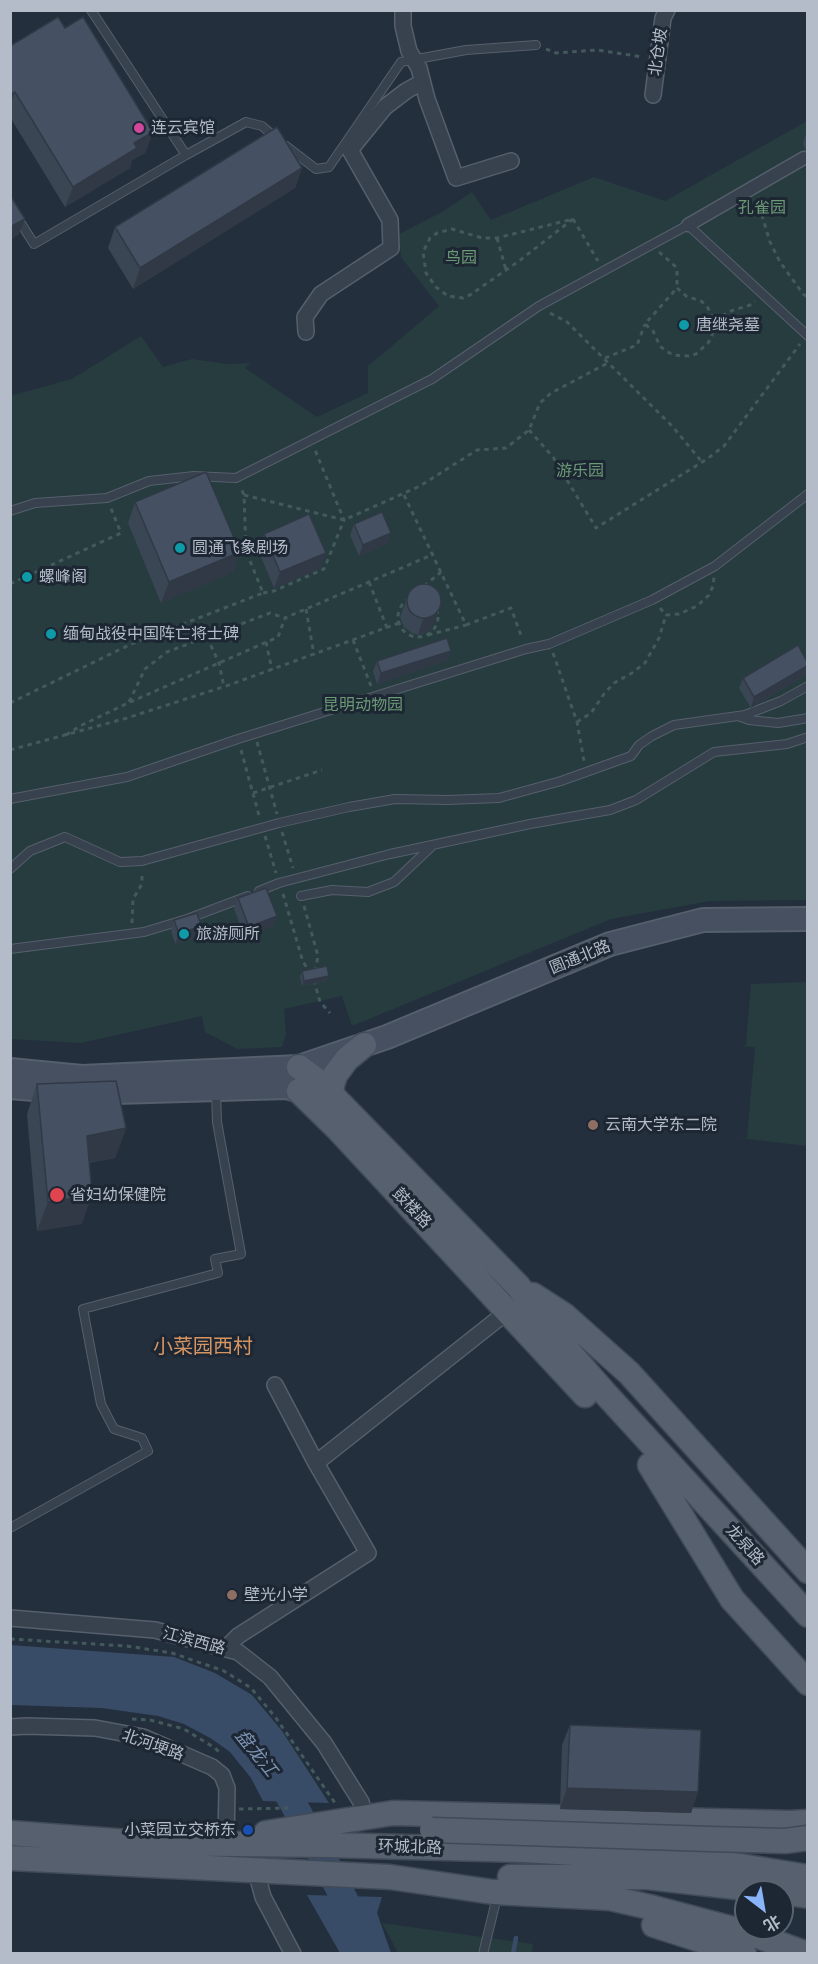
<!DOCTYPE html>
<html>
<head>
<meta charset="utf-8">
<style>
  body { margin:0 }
  #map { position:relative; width:818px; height:1964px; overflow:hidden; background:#242f3e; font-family:"Golos Text","Noto Sans SC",sans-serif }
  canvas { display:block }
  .frame { position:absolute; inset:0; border:12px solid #b4bcc9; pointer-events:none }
  .north { position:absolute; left:734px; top:1880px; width:60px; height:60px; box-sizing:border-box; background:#1d2633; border:2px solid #59626f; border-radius:50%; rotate:149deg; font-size:16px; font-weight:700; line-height:24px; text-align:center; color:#b4bcc9 }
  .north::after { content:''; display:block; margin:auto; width:21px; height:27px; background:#8ab4f8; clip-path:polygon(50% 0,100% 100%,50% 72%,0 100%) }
</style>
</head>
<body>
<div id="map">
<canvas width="818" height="1964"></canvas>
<div class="frame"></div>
<div class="north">北</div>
</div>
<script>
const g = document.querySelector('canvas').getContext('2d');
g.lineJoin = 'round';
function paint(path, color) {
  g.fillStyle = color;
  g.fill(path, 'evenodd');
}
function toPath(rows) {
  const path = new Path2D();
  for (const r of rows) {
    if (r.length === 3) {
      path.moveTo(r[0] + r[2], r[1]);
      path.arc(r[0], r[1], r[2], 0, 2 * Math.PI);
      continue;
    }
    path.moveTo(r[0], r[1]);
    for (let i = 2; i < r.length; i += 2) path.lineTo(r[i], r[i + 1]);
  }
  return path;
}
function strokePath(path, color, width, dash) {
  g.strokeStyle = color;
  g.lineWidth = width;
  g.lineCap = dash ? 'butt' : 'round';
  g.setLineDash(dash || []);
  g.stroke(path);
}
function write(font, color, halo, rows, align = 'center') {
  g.font = font + ' "Golos Text","Noto Sans SC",sans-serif';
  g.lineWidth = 6;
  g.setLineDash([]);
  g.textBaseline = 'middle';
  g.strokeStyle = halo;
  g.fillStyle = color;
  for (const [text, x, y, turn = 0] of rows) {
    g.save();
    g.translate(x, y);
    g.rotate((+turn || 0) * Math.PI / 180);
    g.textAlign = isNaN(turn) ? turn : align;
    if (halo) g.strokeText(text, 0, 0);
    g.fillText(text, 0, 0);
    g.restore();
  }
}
const green = toPath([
  [807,121,807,900,710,901,611,919,352,1026,342,996,284,1009,286,1034,282,1047,238,1049,205,1032,202,1016,81,1043,11,1039,10,396,72,379,141,336,163,367,192,359,228,364,250,363,245,368,317,417,368,393,368,366,439,306,401,257,399,234,442,212,472,192,491,220,594,177,665,201],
  [807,982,807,1146,732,1137,747,1138,755,1047,741,1046,746,1045,751,984],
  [382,1923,533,1944,532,1953,398,1953]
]);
const water = toPath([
  [10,1645,174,1657,215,1673,252,1695,282,1731,329,1803,263,1801,251,1778,230,1752,212,1739,184,1724,158,1716,102,1708,11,1705],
  [307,1895,382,1897,377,1913,391,1953,340,1953]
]);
const stream = toPath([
  [513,1954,516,1938]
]);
const river = toPath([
  [271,1771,286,1791,324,1859,372,1954]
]);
const path = toPath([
  [546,49,556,53,597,50,643,57],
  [760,197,760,209,770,242,780,262,803,294,808,297],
  [573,219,519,261,470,295,463,298,448,296,436,287,426,273,423,252,430,238,437,233,452,229,482,238,497,238,573,219],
  [573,219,598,261],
  [497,238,506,270],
  [659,252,677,268,677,288],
  [677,288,686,296,701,301,707,306,714,320,712,336,708,343,696,354,689,356,673,355,666,351,660,346,653,331,645,324,677,288],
  [550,313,567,322,673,427,702,462],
  [714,320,731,311,750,305,755,301],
  [605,358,637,345,645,324],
  [529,430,553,457,596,528,707,459,724,446,800,344],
  [244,495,344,520,420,486,477,450,506,448,529,430,540,403,551,393,608,363],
  [404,495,466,625,511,608,522,638],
  [369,582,387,628],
  [10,584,121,533,110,506],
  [424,586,441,572],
  [263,593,274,591,324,569,344,520,315,450],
  [418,617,20],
  [660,608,666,615,679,614,697,606,709,595,713,586,714,577],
  [306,609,314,655],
  [428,635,466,625],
  [207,637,219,663,224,687],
  [353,640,371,686],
  [266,642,272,670],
  [553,653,577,722,584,761],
  [129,702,145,669,167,652,270,613,285,618],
  [10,703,129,645,263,593,246,551,244,495,241,488],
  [577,722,591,713,604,694,614,683,632,673,645,663,659,638,666,615],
  [66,735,82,725,128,703,278,637,285,618,434,554],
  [257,742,277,814],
  [10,750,127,718,229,685,399,623],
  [241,750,260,819],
  [253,793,322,770],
  [282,832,293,868],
  [265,836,276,873],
  [283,894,303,962,310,972],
  [304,906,318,956,315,972],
  [132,923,133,899,142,884,142,872],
  [314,980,320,1002,330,1013],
  [10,1639,127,1646,172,1653,224,1671,251,1688,276,1718,335,1803],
  [132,1719,150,1720,184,1729,215,1748,221,1754],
  [239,1809,292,1808]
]);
const service = toPath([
  [91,10,186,155],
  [286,146,316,169,329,167,401,62,466,50,536,45],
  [10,206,34,244,186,155,246,122,262,126,277,139],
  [10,511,35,503,107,498,149,481,194,476,236,478,432,379,539,306,688,225,808,336],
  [738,716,749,720,778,723,808,718],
  [10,799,127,777,238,739,526,649,549,644,652,600,715,566,808,494],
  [10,869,30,851,65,837,120,862,142,861,279,823,349,807,395,799,447,800,499,798,561,781,631,756,639,745,652,736,674,725,745,715,781,701,808,686],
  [259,891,279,883,390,854,530,824,610,810,636,800,714,752,787,744,808,737],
  [301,896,332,890,368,892,394,882,432,846],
  [10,949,144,932,187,919,248,896],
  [10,1528,148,1451,142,1438,114,1429,101,1404,83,1309,218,1273,215,1259,241,1254,217,1122,216,1092],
  [483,1954,495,1905]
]);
const pedestrian = toPath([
  [688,225,804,158]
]);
const minor = toPath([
  [403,10,403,26,409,51,419,68,427,99,456,178,511,161],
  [653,95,663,18,667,10],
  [306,332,305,317,321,294,391,248,390,220,350,150,385,107,406,91,422,82],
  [316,1463,508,1311],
  [10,1618,155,1630,238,1652,270,1677,324,1743,361,1802,366,1818],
  [225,1649,238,1636,368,1553,316,1463,275,1385],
  [10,1727,27,1726,95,1728,143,1737,212,1767,222,1775,227,1788,226,1844],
  [258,1869,259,1882,263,1897,293,1954]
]);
const secondary = toPath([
  [10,1070,82,1077,299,1067,387,1037,610,944,703,920,808,919],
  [10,1087,81,1093,287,1087,299,1091]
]);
const primary = toPath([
  [299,1067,319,1082,518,1286,562,1344,603,1391,808,1615],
  [299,1091,338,1129,585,1395],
  [331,1107,332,1085,335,1075,347,1059,364,1045],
  [533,1295,564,1315,629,1373,808,1571],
  [650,1465,732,1599,808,1683],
  [10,1833,141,1843,328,1845,523,1850,710,1861,808,1877],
  [266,1833,393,1813,790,1823,808,1822],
  [10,1858,390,1877,493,1892,610,1898,654,1908,752,1934,807,1954],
  [510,1877,647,1877,780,1892],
  [782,1892,808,1896],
  [654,1925,744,1954]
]);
const primaryBridge = toPath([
  [432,1830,710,1839,785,1841,808,1838]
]);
const wall = toPath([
  [65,28,153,132,145,153,132,160,130,168,65,207,10,117,10,46],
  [807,130,807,152,803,144],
  [302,168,295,188,133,289,108,248,115,227],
  [135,502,240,552,233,572,161,603,128,523],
  [354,524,387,544,359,556,350,535],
  [264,534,326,553,320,569,274,588,258,550],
  [410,590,432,628,428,632,418,635,412,633,404,627,400,617],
  [451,651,447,661,377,684,373,671,377,661],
  [806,675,751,708,739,688,743,678],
  [238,898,273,926,245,937,234,909],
  [174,920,197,937,175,944,171,931],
  [302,971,327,981,302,986,300,977],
  [37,1084,126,1128,115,1158,89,1163,82,1224,37,1231,27,1114],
  [570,1725,691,1813,560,1809,562,1745]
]);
const shadedWall = toPath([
  [15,92,10,105,10,95],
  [153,132,145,153,132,160,130,168,65,207,73,187,134,143],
  [302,168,295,188,133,289,140,268],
  [25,219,19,234,10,240,10,227],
  [391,533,387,544,359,556,363,545],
  [240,552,233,572,161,603,169,582],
  [326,553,320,569,274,588,280,572],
  [442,602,432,628,428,632,418,635,423,619],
  [451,651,447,661,377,684,381,673],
  [807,666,807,670,806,675,751,708,754,697],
  [277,916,273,926,245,937,249,927],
  [201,926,197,937,175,944,179,934],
  [329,976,327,981,302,986,304,981],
  [126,1128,115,1158,76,1165,87,1136],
  [92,1195,82,1224,37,1231,48,1202],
  [567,1788,698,1792,691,1813,560,1809]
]);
const building = toPath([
  [58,17,65,28,83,17,153,132,134,143,137,148,73,187,15,92,10,95,10,46,58,17],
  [277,127,302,168,140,268,115,227,277,127],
  [10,195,25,219,10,227,10,195],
  [206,472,240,552,169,582,135,502,206,472],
  [382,512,391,533,363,545,354,524,382,512],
  [309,514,326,553,280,572,264,534,309,514],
  [424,601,17],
  [447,638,451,651,381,673,377,661,447,638],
  [798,645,807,662,807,666,754,697,743,678,798,645],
  [266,888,277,916,249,927,238,898,266,888],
  [197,913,201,926,179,934,174,920,197,913],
  [327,966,329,976,304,981,302,971,327,966],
  [116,1081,126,1128,87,1136,92,1195,48,1202,37,1084,116,1081],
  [570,1725,701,1730,698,1792,567,1788,570,1725]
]);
const markers = [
  [139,128,6,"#d1479c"],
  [684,325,6,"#0f9aa8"],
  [180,548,6,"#0f9aa8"],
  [27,577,6,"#0f9aa8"],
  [51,634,6,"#0f9aa8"],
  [184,934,6,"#0f9aa8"],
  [593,1125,6,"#8d6e63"],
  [57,1195,8,"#e0444e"],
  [232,1595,6,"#8d6e63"],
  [248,1830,6,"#1a4fb4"]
];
const streetNames = [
  ["北仓坡",658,52,-82],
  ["圆通北路",580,957,-22],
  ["鼓楼路",412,1208,47],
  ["龙泉路",745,1545,48],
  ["江滨西路",194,1641,15],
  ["北河埂路",153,1745,19],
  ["环城北路",410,1847,2]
];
const poiNames = [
  ["连云宾馆",151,128],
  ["唐继尧墓",696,325],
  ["圆通飞象剧场",192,548],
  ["螺峰阁",39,577],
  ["缅甸战役中国阵亡将士碑",63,634],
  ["旅游厕所",196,934],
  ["云南大学东二院",605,1125],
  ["省妇幼保健院",70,1195],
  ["壁光小学",244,1595],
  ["小菜园立交桥东",236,1830,"right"]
];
const parkNames = [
  ["孔雀园",762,208],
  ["鸟园",461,258],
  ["游乐园",580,471],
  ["昆明动物园",363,705]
];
const waterNames = [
  ["盘龙江",256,1753,51]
];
const quarterNames = [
  ["小菜园西村",203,1347]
];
paint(green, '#263c3f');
paint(water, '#394c67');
strokePath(stream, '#394c67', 4.5);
strokePath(river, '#394c67', 27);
strokePath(service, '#565f6c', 10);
strokePath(pedestrian, '#565f6c', 15);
strokePath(minor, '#565f6c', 18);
strokePath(secondary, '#565f6c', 26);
strokePath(primary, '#414a57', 27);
strokePath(path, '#44595c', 3, [4.5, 4.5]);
strokePath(service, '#38414e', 8);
strokePath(pedestrian, '#38414e', 12);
strokePath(minor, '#38414e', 15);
strokePath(secondary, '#465061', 22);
strokePath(primary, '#56606e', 24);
strokePath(primaryBridge, '#414a57', 27, []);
strokePath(primaryBridge, '#56606e', 24);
paint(wall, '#3b4654');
paint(shadedWall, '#303945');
paint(building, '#455162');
strokePath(building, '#303945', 1.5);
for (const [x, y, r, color] of markers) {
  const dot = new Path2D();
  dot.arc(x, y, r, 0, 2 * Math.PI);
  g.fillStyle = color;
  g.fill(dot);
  strokePath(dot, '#1d2633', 2);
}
write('16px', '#b4bcc9', '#1d2633', streetNames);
write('16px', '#b4bcc9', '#1d2633', poiNames, 'left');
write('16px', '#6b9a76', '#1d2633', parkNames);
write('italic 18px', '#7c92b1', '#1d2633', waterNames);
write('20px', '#d59563', '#1d2633', quarterNames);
</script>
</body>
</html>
